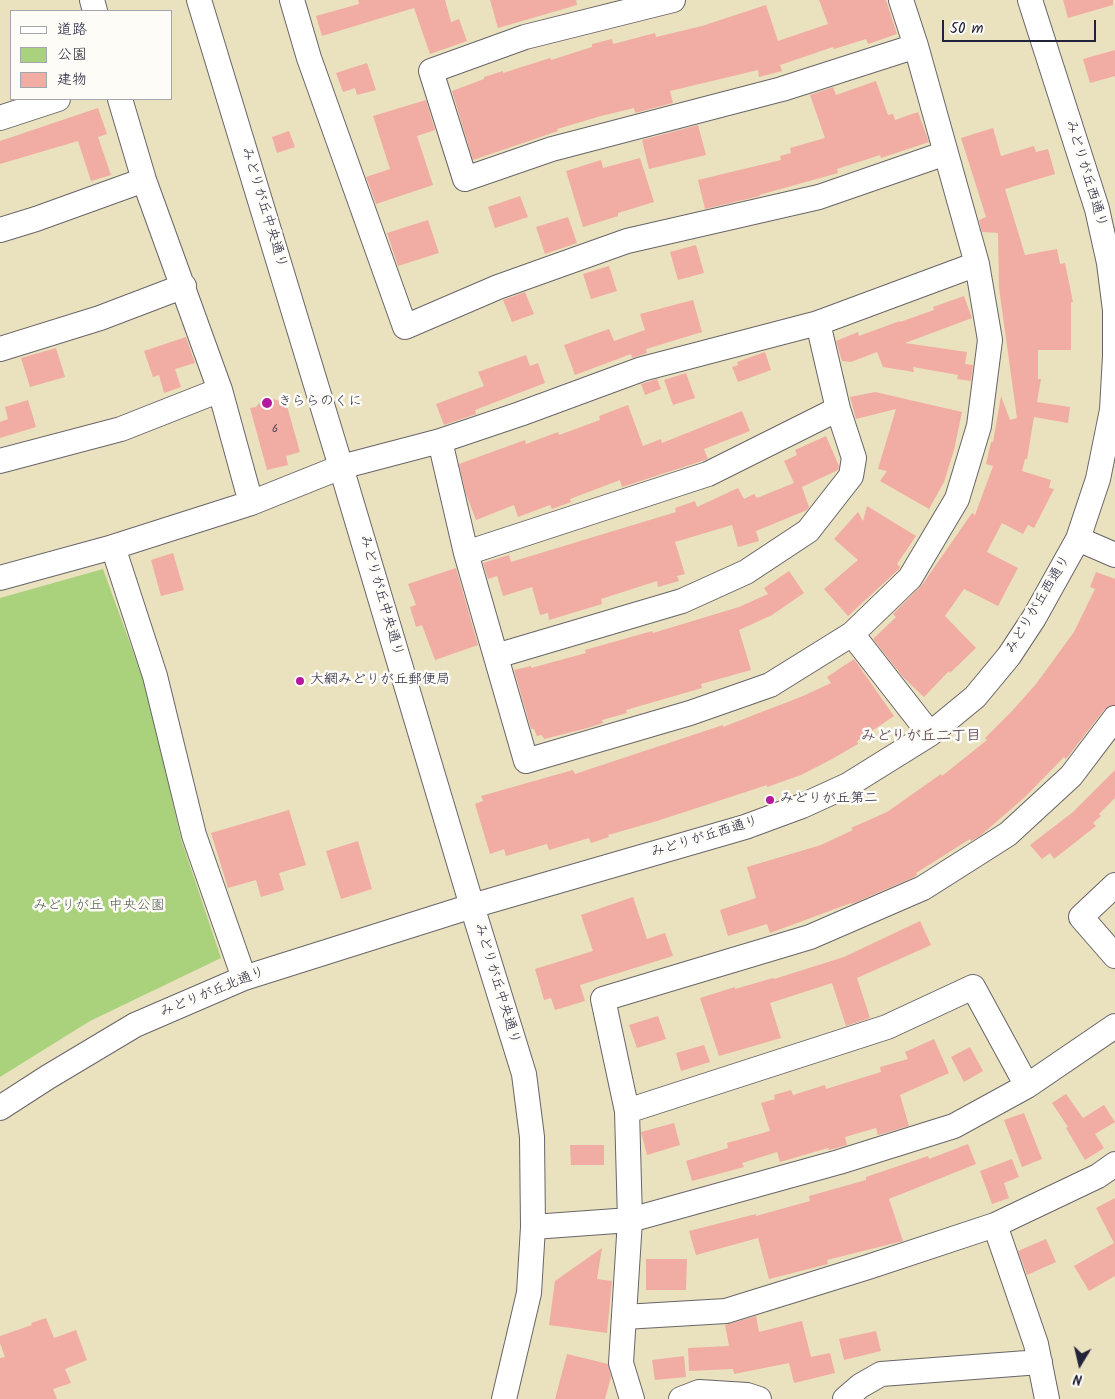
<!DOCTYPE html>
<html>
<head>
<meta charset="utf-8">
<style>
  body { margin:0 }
  #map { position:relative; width:1115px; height:1399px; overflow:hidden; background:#eae1be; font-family:Kalam,"Klee One",sans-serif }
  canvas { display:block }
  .legend { position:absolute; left:10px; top:10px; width:162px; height:90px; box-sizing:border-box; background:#fdfcf7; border:1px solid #a5a5ac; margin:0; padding:6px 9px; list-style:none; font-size:15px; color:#22223b }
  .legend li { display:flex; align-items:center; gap:10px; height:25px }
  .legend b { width:25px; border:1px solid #a5a5ac }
  .north { position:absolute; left:1055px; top:1339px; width:50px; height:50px; -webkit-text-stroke:4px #fdfcf7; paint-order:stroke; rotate:189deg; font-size:14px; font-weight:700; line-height:20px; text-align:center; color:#22223b }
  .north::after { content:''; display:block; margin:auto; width:18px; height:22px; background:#22223b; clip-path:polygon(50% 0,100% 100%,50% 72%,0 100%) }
  .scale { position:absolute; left:942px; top:20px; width:154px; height:22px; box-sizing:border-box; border:2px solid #22223b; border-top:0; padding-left:6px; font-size:15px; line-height:18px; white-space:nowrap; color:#22223b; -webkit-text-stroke:4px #fdfcf7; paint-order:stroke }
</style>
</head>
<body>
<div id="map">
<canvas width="1115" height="1399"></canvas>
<ul class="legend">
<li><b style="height:6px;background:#fff"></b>道路</li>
<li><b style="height:14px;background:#aad17c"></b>公園</li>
<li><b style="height:14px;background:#f1ada3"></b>建物</li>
</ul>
<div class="north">N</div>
<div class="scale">50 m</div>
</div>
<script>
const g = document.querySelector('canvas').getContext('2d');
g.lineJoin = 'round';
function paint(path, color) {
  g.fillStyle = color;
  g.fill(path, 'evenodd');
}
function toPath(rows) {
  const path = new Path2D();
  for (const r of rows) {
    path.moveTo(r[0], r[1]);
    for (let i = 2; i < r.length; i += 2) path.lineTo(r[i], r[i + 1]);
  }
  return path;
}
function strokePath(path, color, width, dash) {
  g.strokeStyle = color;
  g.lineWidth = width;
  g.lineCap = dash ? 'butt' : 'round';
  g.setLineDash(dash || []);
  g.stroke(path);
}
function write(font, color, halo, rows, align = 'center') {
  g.font = font + ' Kalam,"Klee One",sans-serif';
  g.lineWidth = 5;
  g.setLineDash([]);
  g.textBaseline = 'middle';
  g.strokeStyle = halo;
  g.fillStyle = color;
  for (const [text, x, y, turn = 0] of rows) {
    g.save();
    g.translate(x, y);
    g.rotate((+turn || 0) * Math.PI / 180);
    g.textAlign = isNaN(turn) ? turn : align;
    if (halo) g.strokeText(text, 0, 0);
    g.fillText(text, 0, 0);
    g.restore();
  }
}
const green = toPath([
  [103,569,147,690,181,839,221,958,90,1021,0,1077,0,598]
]);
const building = toPath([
  [358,0,445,0,451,22,459,19,467,41,430,54,414,8,322,36,316,16,359,4],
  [490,0,576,0,577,5,498,28],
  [819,0,886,0,897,34,868,44,866,39,834,49,833,47,780,65,782,71,759,77,758,70,670,91,673,103,635,113,634,108,601,116,557,129,558,131,473,160,452,91,484,79,484,77,503,71,503,73,550,58,551,60,592,47,592,44,612,39,613,44,655,33,656,37,702,26,766,5,778,41,828,24],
  [1063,0,1113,0,1113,5,1068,18],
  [1115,50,1115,76,1090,83,1083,59],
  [367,63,376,90,357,95,355,88,343,92,336,73],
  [876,81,888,115,893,114,895,120,918,112,929,142,881,158,880,155,837,169,838,173,759,195,760,196,705,209,698,180,781,160,780,156,791,153,790,148,825,138,810,95,833,87,836,95],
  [426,100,435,130,417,136,433,185,376,204,366,177,390,169,373,116],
  [98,108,107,134,98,137,111,175,91,181,78,141,0,164,0,141],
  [698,125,706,155,649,169,642,140],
  [993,128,1001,156,1034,146,1036,152,1048,149,1055,174,1005,189,1025,255,1057,249,1060,264,1065,263,1073,302,1071,302,1071,350,1038,350,1038,379,1041,379,1037,402,1070,407,1068,423,1034,417,1027,459,1025,459,1022,471,1051,480,1049,488,1054,489,1034,528,1028,525,1023,534,1002,523,987,552,1018,568,998,606,964,589,945,616,976,648,950,673,949,671,924,697,903,677,873,639,896,617,893,614,922,585,972,513,975,515,993,466,986,464,991,442,993,442,1001,396,1010,420,1017,418,999,288,998,233,982,232,979,220,986,217,961,138],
  [289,131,295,147,277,153,272,137],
  [640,158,654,202,618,213,618,216,583,227,566,171,601,160,603,168],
  [520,196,528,217,495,228,488,207],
  [568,217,577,243,545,254,536,227],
  [428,220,439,253,398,266,387,233],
  [696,245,704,273,678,280,670,252],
  [609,266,617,291,591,299,583,274],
  [525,292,534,314,512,322,503,300],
  [964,296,972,318,905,343,967,352,965,364,973,365,971,381,957,379,958,375,913,367,914,372,883,367,877,352,851,362,842,361,836,341,858,332,859,336,900,321,900,322,934,310,933,307],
  [693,300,702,332,646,349,647,353,632,358,631,354,575,375,564,345,609,329,614,341,645,330,640,314],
  [186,337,195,363,175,369,181,387,164,393,159,375,153,377,144,351],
  [56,348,65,377,30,387,21,358],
  [765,352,771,370,738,382,732,367,738,365,737,362],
  [526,355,530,366,538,363,545,383,475,410,476,414,444,425,436,404,484,386,478,372],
  [686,373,695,398,673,405,664,380],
  [657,379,661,389,645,395,641,384],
  [875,392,962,412,954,450,944,482,929,509,880,481,887,471,878,469,896,409,856,419,850,397],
  [265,396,279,401,285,399,300,452,286,456,288,465,267,470,250,408,256,407],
  [28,400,36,427,0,438,0,422,8,419,5,407],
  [628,405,643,446,661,439,662,443,742,411,750,431,704,449,708,459,622,487,620,480,570,499,571,502,552,509,550,505,518,517,514,505,476,520,466,494,459,464,525,440,526,444,558,432,559,435,600,420,599,416],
  [826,436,839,466,838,470,802,487,809,507,807,510,756,531,759,541,738,547,732,525,675,542,685,574,677,576,679,581,658,587,657,581,601,599,602,604,549,620,548,613,540,615,532,587,503,596,497,576,488,579,483,563,509,555,511,562,676,512,675,508,695,501,697,507,738,488,744,499,754,494,757,498,794,483,784,461,797,455,795,450],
  [867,506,916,536,897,564,900,567,899,569,848,616,824,589,858,560,834,539,858,512,863,521],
  [173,553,184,590,161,596,151,560],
  [456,568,478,645,435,660,422,625,416,627,410,607,416,605,408,584],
  [789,571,804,593,772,615,739,630,751,670,701,684,702,688,626,710,627,713,602,720,603,723,584,729,544,739,542,735,537,736,534,729,531,729,514,670,531,666,531,668,586,653,585,650,652,631,653,633,739,607,768,594,764,588],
  [1096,572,1115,579,1115,705,1109,706,1104,710,1066,759,1064,757,1025,797,980,836,971,841,970,839,916,873,917,875,912,878,852,904,851,903,770,933,767,924,728,936,720,910,756,898,747,867,821,845,853,830,851,828,887,812,941,774,942,776,987,740,985,738,1013,710,1036,684,1074,632,1095,589,1090,587],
  [854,659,894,716,857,741,858,744,832,759,801,775,767,787,767,785,657,821,608,835,609,837,591,843,589,838,549,850,547,844,506,856,504,849,490,854,475,804,483,801,481,796,573,770,575,774,723,725,723,727,803,696,831,683,827,677],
  [1115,770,1115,798,1099,814,1101,816,1093,823,1096,826,1054,859,1050,853,1042,859,1030,845,1073,812],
  [289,810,306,865,279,873,284,890,261,897,256,880,228,888,211,833],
  [358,841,372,889,341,899,326,851],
  [633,897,647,939,665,933,673,956,580,985,585,1001,555,1010,551,998,544,1000,535,969,593,951,581,915],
  [920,921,931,945,857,978,870,1018,846,1026,832,983,770,1003,781,1038,719,1056,700,998,735,987,735,989,773,978,774,979,844,957],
  [658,1016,666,1039,637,1048,629,1025],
  [934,1039,949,1073,900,1095,909,1126,878,1135,876,1128,845,1137,847,1145,829,1150,828,1148,780,1162,777,1152,742,1163,744,1167,692,1181,686,1161,728,1148,727,1143,770,1131,761,1103,775,1099,774,1095,791,1090,793,1095,825,1085,826,1089,868,1076,881,1072,880,1067,908,1059,905,1052],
  [704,1045,710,1062,681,1071,676,1053],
  [970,1047,983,1071,964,1082,951,1057],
  [1066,1094,1083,1118,1104,1105,1115,1122,1095,1134,1104,1148,1085,1160,1066,1128,1068,1127,1052,1103],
  [1024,1113,1042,1159,1022,1167,1004,1120],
  [674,1123,680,1145,647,1155,641,1132],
  [968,1144,976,1164,889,1199,903,1241,827,1260,828,1264,769,1279,758,1238,696,1255,689,1231,756,1214,756,1216,810,1201,809,1196,866,1180,866,1177,928,1156,929,1159],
  [570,1145,604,1145,604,1165,571,1165],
  [1012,1159,1019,1177,1004,1183,1009,1198,992,1204,980,1171],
  [1115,1198,1115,1276,1089,1291,1074,1266,1114,1243,1096,1208],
  [1046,1239,1056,1262,1027,1275,1018,1251],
  [602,1248,597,1279,612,1281,607,1333,549,1325,555,1281],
  [646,1259,687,1259,686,1290,646,1290],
  [756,1316,759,1332,802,1321,811,1357,830,1353,835,1373,794,1383,789,1363,734,1374,733,1369,689,1371,688,1348,729,1346,725,1325],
  [46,1318,54,1338,76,1330,87,1360,65,1369,71,1383,53,1389,57,1399,0,1399,0,1358,5,1357,0,1343,0,1336,32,1325,31,1323],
  [876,1331,881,1351,844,1360,839,1339],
  [567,1354,608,1364,611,1377,605,1399,555,1399],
  [684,1356,686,1377,655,1380,652,1360]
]);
const minor = toPath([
  [92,0,95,11],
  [199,0,341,467,472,906,524,1074,532,1137,533,1227,529,1293,504,1399],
  [292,0,309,58,405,327,498,287,627,241,819,197,946,153],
  [673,0,525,37,431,71,465,179,552,149,782,89,916,46],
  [120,99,144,180,220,390,251,503],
  [0,118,58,99],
  [0,230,36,219,144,180],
  [0,349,100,318,184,286],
  [440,441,466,553,526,761,690,713,770,685,852,634,910,578,957,499,979,426,990,340,977,264,916,46,901,0],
  [0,461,121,429,220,390],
  [1078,539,1115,555],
  [113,547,155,676,194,835,244,978],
  [466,553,708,474,838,409],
  [0,578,113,547,251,503,341,467,440,441,520,414,642,369,818,323,977,264],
  [852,634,930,734],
  [496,656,682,601,746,572,808,531,851,476,854,458,838,409,818,323],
  [1115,885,1081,917,1115,956],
  [0,1108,48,1077,135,1025,244,978,472,906,745,827,802,806,848,785,930,734,975,697,1009,656,1034,618,1078,539,1098,479,1112,410,1115,356,1115,310,1109,263,1097,209,1030,0],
  [627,1111,887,1027,973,987,1027,1086],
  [995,1225,1036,1344,1047,1399],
  [533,1227,630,1220,839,1162,954,1126,1027,1086,1115,1026],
  [624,1317,726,1311,868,1267,995,1225,1098,1176,1115,1164],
  [632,1399,621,1363,630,1220,627,1111,603,999,810,937,923,888,1008,834,1071,776,1115,718],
  [681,1399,699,1392,747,1395,759,1399],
  [845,1399,860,1386,881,1374,1040,1362]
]);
const markers = [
  [267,403,6,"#b5179e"],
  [300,681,5,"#b5179e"],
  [770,800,5,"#b5179e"]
];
const numberNames = [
  ["6",275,430]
];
const streetNames = [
  ["みどりが丘西通り",1085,174,73],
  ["みどりが丘中央通り",263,208,73],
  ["みどりが丘中央通り",380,596,74],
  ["みどりが丘西通り",1039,605,-59],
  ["みどりが丘西通り",705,838,-17],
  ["みどりが丘中央通り",496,984,73],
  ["みどりが丘北通り",213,993,-22]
];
const poiNames = [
  ["きららのくに",278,403],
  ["大網みどりが丘郵便局",310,681],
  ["みどりが丘第二",780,800]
];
const parkNames = [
  ["みどりが丘 中央公園",99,907]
];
const neighbourhoodNames = [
  ["みどりが丘二丁目",921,737]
];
paint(green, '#aad17c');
paint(building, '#f1ada3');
strokePath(minor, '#686569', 26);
strokePath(minor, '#fff', 24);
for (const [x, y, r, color] of markers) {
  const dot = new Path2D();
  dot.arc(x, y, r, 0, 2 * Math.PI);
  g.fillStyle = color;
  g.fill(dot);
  strokePath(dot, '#fdfcf7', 2);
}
write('11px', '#564555', null, numberNames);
write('14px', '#22223b', '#fdfcf7', streetNames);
write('14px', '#22223b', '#fdfcf7', poiNames, 'left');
write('14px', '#525f52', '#fdfcf7', parkNames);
write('bold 15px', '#6a535f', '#fdfcf7', neighbourhoodNames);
</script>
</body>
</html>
